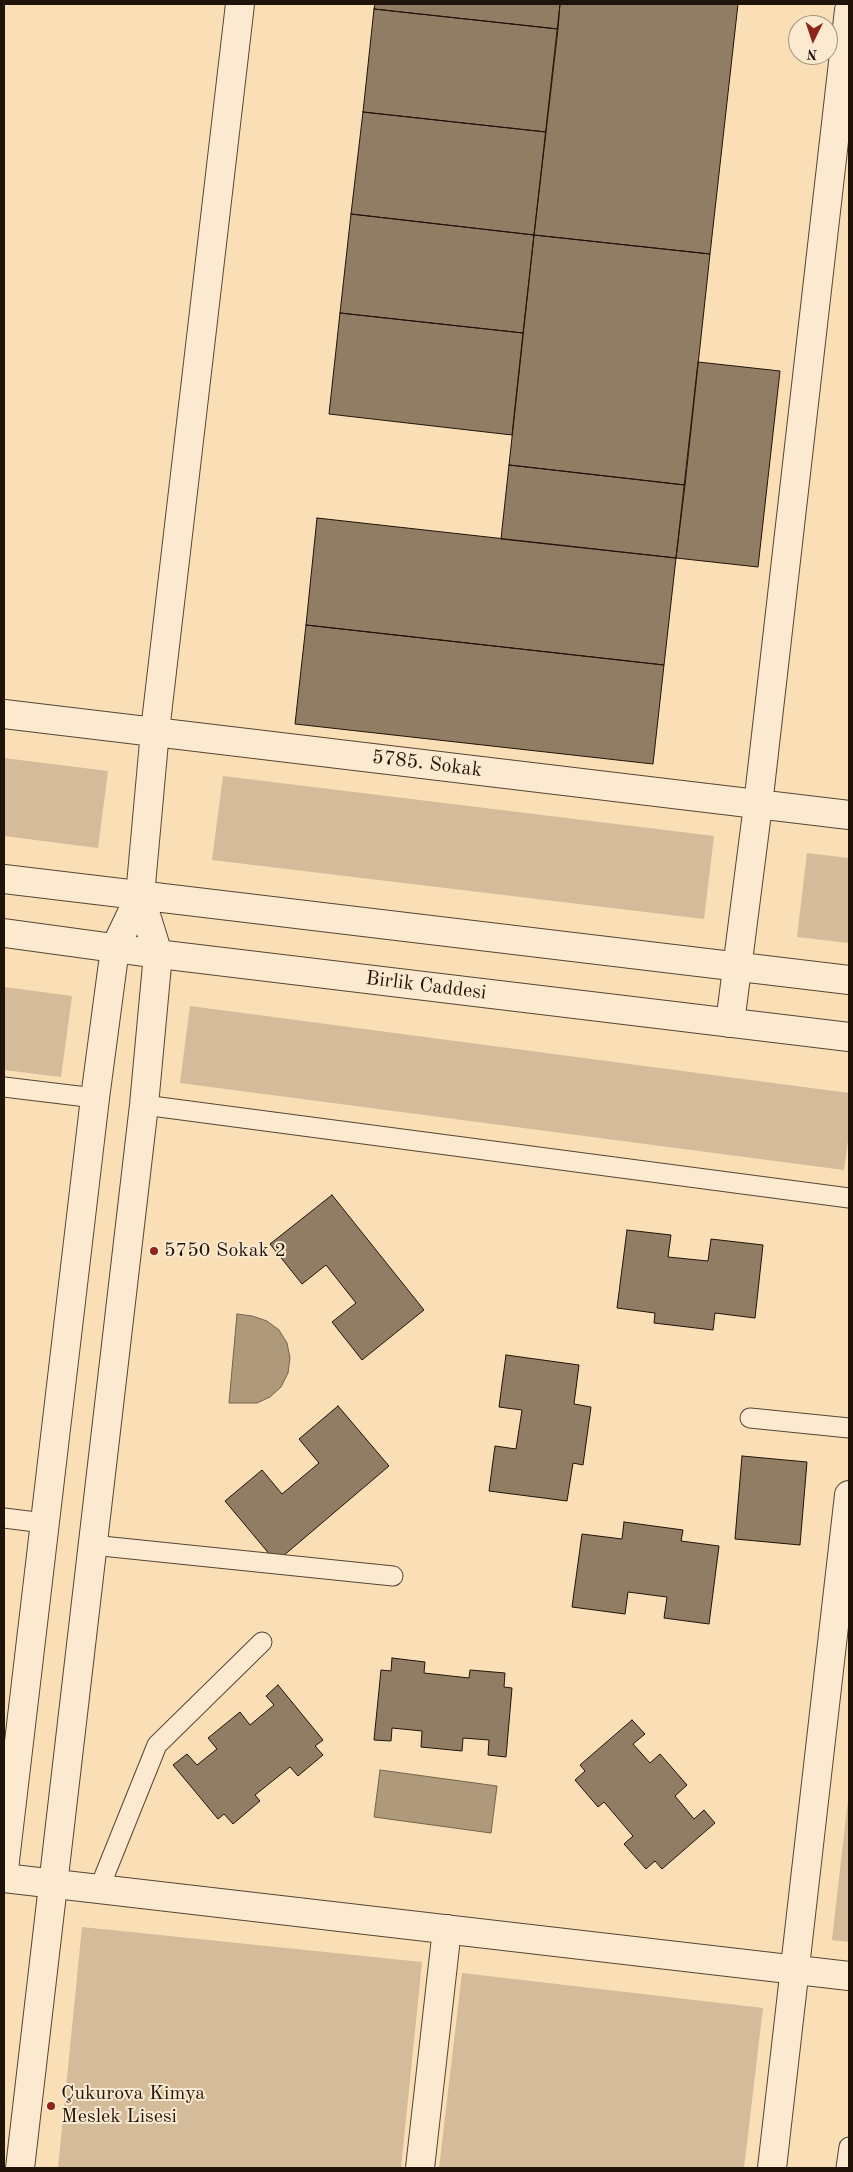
<!DOCTYPE html>
<html>
<head>
<meta charset="utf-8">
<style>
  body { margin:0 }
  #map { position:relative; width:853px; height:2172px; overflow:hidden; background:#f9deb6; font-family:"Old Standard TT",serif }
  canvas { display:block }
  .frame { position:absolute; inset:0; border:5px solid #201309; pointer-events:none }
  .north { position:absolute; left:788px; top:15px; width:50px; height:50px; box-sizing:border-box; background:#fbead0; border:1px solid #a39480; border-radius:50%; rotate:184deg; font-size:14px; font-weight:700; line-height:20px; text-align:center; color:#201309 }
  .north::after { content:''; display:block; margin:auto; width:18px; height:22px; background:#8f2418; clip-path:polygon(50% 0,100% 100%,50% 72%,0 100%) }
</style>
</head>
<body>
<div id="map">
<canvas width="853" height="2172"></canvas>
<div class="frame"></div>
<div class="north">N</div>
</div>
<script>
const g = document.querySelector('canvas').getContext('2d');
g.lineJoin = 'round';
function paint(path, color) {
  g.fillStyle = color;
  g.fill(path, 'evenodd');
}
function toPath(rows) {
  const path = new Path2D();
  for (const r of rows) {
    path.moveTo(r[0], r[1]);
    for (let i = 2; i < r.length; i += 2) path.lineTo(r[i], r[i + 1]);
  }
  return path;
}
function strokePath(path, color, width, dash) {
  g.strokeStyle = color;
  g.lineWidth = width;
  g.lineCap = dash ? 'butt' : 'round';
  g.setLineDash(dash || []);
  g.stroke(path);
}
function write(font, color, halo, rows, align = 'center') {
  g.font = font + ' "Old Standard TT",serif';
  g.lineWidth = 4;
  g.setLineDash([]);
  g.textBaseline = 'middle';
  g.strokeStyle = halo;
  g.fillStyle = color;
  for (const [text, x, y, turn = 0] of rows) {
    g.save();
    g.translate(x, y);
    g.rotate((+turn || 0) * Math.PI / 180);
    g.textAlign = isNaN(turn) ? turn : align;
    if (halo) g.strokeText(text, 0, 0);
    g.fillText(text, 0, 0);
    g.restore();
  }
}
const green = toPath([
  [4,758,108,771,98,848,4,836],
  [223,776,714,836,704,919,212,860],
  [807,853,849,858,849,943,797,937],
  [4,987,72,996,61,1077,4,1070],
  [190,1006,849,1093,849,1133,844,1170,180,1083],
  [849,1791,849,1942,832,1940],
  [82,1927,422,1962,401,2168,58,2168],
  [462,1973,763,2008,744,2168,439,2168]
]);
const water = toPath([
  [237,1314,252,1316,267,1321,279,1330,287,1343,290,1358,288,1373,281,1387,270,1397,257,1403,229,1403,237,1314],
  [380,1770,497,1786,491,1833,374,1817,380,1770]
]);
const building = toPath([
  [375,4,560,4,558,29,374,9,375,4],
  [560,4,738,4,710,254,534,235,560,4],
  [374,9,558,29,546,132,363,112,374,9],
  [363,112,546,132,534,235,351,214,363,112],
  [351,214,534,235,523,333,340,313,351,214],
  [534,235,710,254,685,485,509,465,534,235],
  [340,313,523,333,512,435,329,414,340,313],
  [698,362,780,371,758,567,676,558,698,362],
  [509,465,685,485,676,558,501,539,509,465],
  [317,518,676,558,664,665,306,625,317,518],
  [306,625,664,665,653,764,295,724,306,625],
  [332,1195,424,1310,362,1360,332,1322,356,1303,326,1265,302,1284,270,1244,332,1195],
  [627,1230,671,1235,668,1257,708,1261,711,1239,763,1245,755,1318,715,1313,713,1330,654,1323,655,1313,617,1308,627,1230],
  [506,1355,579,1365,574,1404,591,1407,583,1465,573,1463,567,1501,489,1491,495,1446,516,1449,522,1410,499,1407,506,1355],
  [338,1406,389,1466,276,1562,225,1501,262,1470,282,1494,319,1463,299,1439,338,1406],
  [742,1456,807,1462,800,1545,735,1539,742,1456],
  [624,1522,683,1530,681,1541,719,1546,709,1624,664,1618,667,1597,628,1592,625,1614,572,1607,582,1534,622,1539,624,1522],
  [392,1658,425,1662,424,1673,469,1678,470,1670,505,1673,504,1687,512,1688,506,1757,488,1755,489,1740,463,1738,462,1751,421,1747,422,1731,392,1728,391,1741,374,1740,381,1670,391,1671,392,1658],
  [278,1685,323,1740,315,1746,323,1755,298,1776,290,1767,255,1795,260,1801,233,1824,224,1814,218,1819,173,1765,187,1754,197,1765,217,1749,208,1738,240,1712,250,1725,274,1705,266,1696,278,1685],
  [632,1720,645,1734,633,1744,650,1763,660,1754,687,1785,675,1796,694,1819,704,1810,715,1823,662,1869,655,1861,646,1869,624,1844,633,1836,604,1802,598,1807,575,1780,585,1771,580,1765,632,1720]
]);
const service = toPath([
  [4,1087,95,1098],
  [144,1105,849,1198],
  [750,1418,849,1428],
  [4,1518,44,1523],
  [92,1545,393,1576],
  [99,1889,157,1745,262,1642],
  [846,2168,849,2147]
]);
const minor = toPath([
  [4,714,849,815],
  [140,896,155,731,240,4],
  [730,1023,758,805,849,10],
  [4,1878,849,1976],
  [420,2168,447,1929],
  [772,2168,849,1495]
]);
const tertiary = toPath([
  [4,879,849,980],
  [4,933,158,954,849,1037],
  [4,1869,95,1098,115,948,140,896],
  [20,2168,144,1105,158,954,140,896]
]);
const markers = [
  [154,1251,5,"#8f2418"],
  [51,2106,5,"#8f2418"]
];
const streetNames = [
  ["5785. Sokak",427,764,7],
  ["Birlik Caddesi",426,986,7]
];
const poiNames = [
  ["5750 Sokak 2",164,1251],
  ["Çukurova Kimya",61,2094],
  ["Meslek Lisesi",61,2117]
];
paint(green, '#d4bb99');
paint(water, '#af997b');
strokePath(water, '#76634d', 1);
paint(building, '#917d63');
strokePath(building, '#201309', 1);
strokePath(service, '#564634', 21);
strokePath(minor, '#564634', 30);
strokePath(tertiary, '#564634', 30);
strokePath(service, '#fbead0', 19);
strokePath(minor, '#fbead0', 28);
strokePath(tertiary, '#fbead0', 28);
for (const [x, y, r, color] of markers) {
  const dot = new Path2D();
  dot.arc(x, y, r, 0, 2 * Math.PI);
  g.fillStyle = color;
  g.fill(dot);
  strokePath(dot, '#fbead0', 2);
}
write('20px', '#201309', '#fbead0', streetNames);
write('20px', '#201309', '#fbead0', poiNames, 'left');
</script>
</body>
</html>
